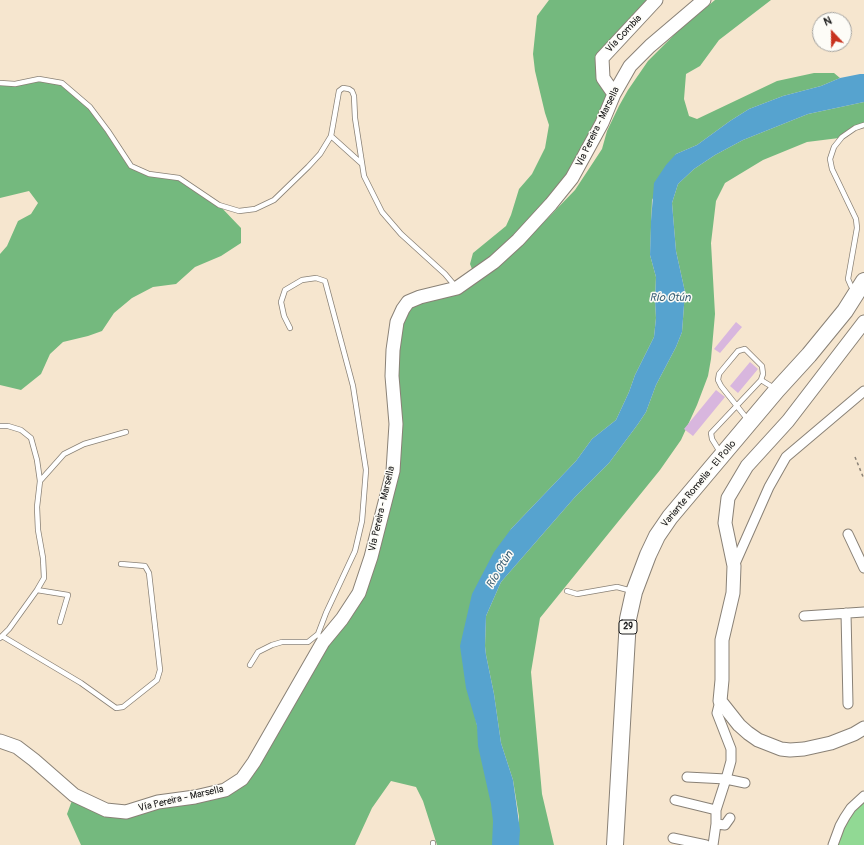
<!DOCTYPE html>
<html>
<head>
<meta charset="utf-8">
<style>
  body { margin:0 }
  #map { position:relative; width:864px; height:845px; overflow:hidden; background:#f6e6cf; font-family:Pangolin,sans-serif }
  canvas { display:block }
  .north { position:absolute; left:812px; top:12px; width:40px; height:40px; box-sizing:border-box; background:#fdfcf7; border:1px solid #a3a29f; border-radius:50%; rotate:338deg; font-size:11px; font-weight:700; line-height:16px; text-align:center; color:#1c1c1c }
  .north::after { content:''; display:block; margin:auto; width:14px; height:18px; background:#c8321e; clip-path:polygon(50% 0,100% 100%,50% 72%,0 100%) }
</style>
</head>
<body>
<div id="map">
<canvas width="864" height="845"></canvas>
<div class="north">N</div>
</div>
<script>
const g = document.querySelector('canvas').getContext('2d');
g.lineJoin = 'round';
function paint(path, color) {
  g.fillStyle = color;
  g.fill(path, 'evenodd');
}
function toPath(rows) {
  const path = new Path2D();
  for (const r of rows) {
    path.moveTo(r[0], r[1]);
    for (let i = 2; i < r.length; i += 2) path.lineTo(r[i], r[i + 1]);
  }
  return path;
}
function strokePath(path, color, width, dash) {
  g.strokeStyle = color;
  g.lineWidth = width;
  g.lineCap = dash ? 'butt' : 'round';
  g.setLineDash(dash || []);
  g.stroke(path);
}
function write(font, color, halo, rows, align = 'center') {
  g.font = font + ' Pangolin,sans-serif';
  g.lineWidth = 3;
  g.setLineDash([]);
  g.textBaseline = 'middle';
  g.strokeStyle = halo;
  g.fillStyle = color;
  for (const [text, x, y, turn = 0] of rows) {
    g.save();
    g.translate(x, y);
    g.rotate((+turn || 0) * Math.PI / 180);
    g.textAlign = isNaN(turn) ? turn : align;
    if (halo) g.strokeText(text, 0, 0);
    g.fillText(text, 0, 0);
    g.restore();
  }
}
const green = toPath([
  [864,796,864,845,833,845,835,836]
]);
const forest = toPath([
  [549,0,656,0,602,58,614,94,551,204,474,274,470,264,473,253,506,226,511,215,519,189,532,174,545,148,549,125,545,113,535,71,533,54,537,16],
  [715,0,771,0,719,40,700,66,686,74,684,99,689,116,697,119,777,81,814,73,834,73,840,78,821,86,783,96,749,109,730,121,697,145,676,154,652,200,650,255,656,277,655,300,656,318,654,337,635,375,629,392,616,420,592,439,576,461,511,529,463,663,504,845,437,845,423,801,416,787,391,781,372,808,355,845,81,845,67,814,74,795,126,812,242,779,359,593,393,471,394,340,403,310,478,280,516,251,575,190,602,149,607,131,619,106,628,90,648,61,682,27],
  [39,79,62,83,88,105,131,166,149,174,179,178,219,205,241,228,241,243,221,256,195,267,176,284,153,287,132,298,114,313,102,331,88,336,63,342,50,354,41,374,21,390,0,385,0,254,7,246,18,221,31,214,38,203,29,191,0,198,0,83,15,84],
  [864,102,864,126,839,138,807,142,763,160,725,183,716,201,711,243,715,314,711,359,708,376,697,405,681,440,660,470,540,618,531,672,542,794,554,845,519,845,519,817,513,780,501,743,494,694,486,655,485,646,486,616,501,582,575,497,609,463,638,424,646,412,656,385,676,347,682,332,685,292,676,251,672,203,678,184,694,169,715,155,743,140,808,114]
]);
const water = toPath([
  [860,74,864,74,864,102,808,114,743,140,715,155,694,169,678,184,672,203,676,251,685,292,682,332,676,347,656,385,646,412,638,424,609,463,575,497,501,582,486,616,485,646,486,655,494,694,501,743,513,780,520,830,519,845,492,845,493,821,491,804,478,746,477,726,466,688,460,646,472,594,494,552,511,529,576,461,592,439,616,420,629,392,635,375,654,337,656,318,655,300,656,277,650,255,651,221,654,183,666,165,676,154,697,145,730,121,749,109,783,96,821,86,840,78]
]);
const building = toPath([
  [736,322,742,327,720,353,714,349],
  [750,362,758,369,738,393,730,386],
  [716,390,725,397,693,436,684,429]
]);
const path = toPath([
  [855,457,864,479]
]);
const service = toPath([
  [0,83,15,84,39,79,62,83,90,107,108,131,131,166,149,174,179,178,219,205,239,211,255,209,274,200,308,167,320,154,331,136,339,91,343,88,349,89,352,91,354,96,355,118,364,176,382,212,401,234,445,274,456,287],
  [331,136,361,163],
  [854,290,851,286,848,279,857,228,856,219,832,169,830,159,834,147,842,137,855,128,864,125],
  [290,328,284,316,281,302,285,290,302,280,316,278,325,281,353,386,366,470,362,521,355,551,326,613,318,634],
  [748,420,721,386,718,380,719,374,723,369,738,351,745,349,762,366,763,374,761,380,774,388],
  [0,426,8,426,21,430,31,438,37,460,40,481,37,507,38,530,43,558,44,578,37,590,9,629,0,638],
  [720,452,712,439,711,433,761,380],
  [40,481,64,454,84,444,126,432],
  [37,590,68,595,60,622],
  [567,591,577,594,617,587,632,591],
  [2,636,81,683,116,708,123,707,157,680,160,670,149,573,145,566,121,564],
  [250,665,258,652,272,645,282,642,308,642,318,634,319,636],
  [433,843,433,845]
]);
const minor = toPath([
  [848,534,864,568],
  [734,566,769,487,786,457,864,391],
  [846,613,848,704],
  [804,616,864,612],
  [687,777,726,779,745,783],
  [675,800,716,810],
  [716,824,725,825,730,818],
  [673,838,706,845],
  [713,845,716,824,716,810,726,779,731,761,731,749,717,713,720,701],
  [833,845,840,826,845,817,851,808,864,796]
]);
const secondary = toPath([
  [614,94,603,78,602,58,656,0],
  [864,322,788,421,747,466,728,498,725,523,734,566,733,593,722,640,722,680,720,701,739,725,748,733,758,740,781,749,790,750,804,749,831,743,854,734,864,728],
  [0,741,17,747,34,760,74,795,106,810,126,812,158,802,195,797,225,790,242,779,254,762,323,642,342,619,359,593,371,557,393,471,396,424,392,376,393,350,397,322,403,309,408,302,420,297,457,288,494,262,518,240,551,204,572,178,602,123,614,94,630,66,650,46,704,0]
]);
const trunk = toPath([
  [615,845,628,619,634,592,648,555,657,536,670,517,777,390,809,355,845,311,864,281]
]);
const shields = [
  [628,627,18]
];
const shieldNames = [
  ["29",628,627]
];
const streetNames = [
  ["Vía Combia",624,34,-47],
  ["Vía Pereira - Marsella",598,127,-64],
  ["Variante Romelia - El Pollo",699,484,-50],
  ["Vía Pereira - Marsella",382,509,-77],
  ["Vía Pereira - Marsella",181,799,-13]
];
const waterNames = [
  ["Río Otún",670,298],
  ["Río Otún",500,570,-59]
];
paint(green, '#91d994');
paint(forest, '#74b97e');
paint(water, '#56a3cf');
paint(building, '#d8b6de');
strokePath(service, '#898176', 6);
strokePath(minor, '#898176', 11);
strokePath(secondary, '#898176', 15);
strokePath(trunk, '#898176', 18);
strokePath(path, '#898176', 1.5, [3, 3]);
strokePath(service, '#fff', 4.5);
strokePath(minor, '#fff', 9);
strokePath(secondary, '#fff', 13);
strokePath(trunk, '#fff', 16);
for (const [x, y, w] of shields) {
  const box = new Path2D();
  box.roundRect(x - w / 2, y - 7, w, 14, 3);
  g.fillStyle = '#fdfcf7';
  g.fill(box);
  strokePath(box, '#1c1c1c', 1);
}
write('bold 9px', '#1c1c1c', null, shieldNames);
write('10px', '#1c1c1c', '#fdfcf7', streetNames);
write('italic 11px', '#396076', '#fdfcf7', waterNames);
</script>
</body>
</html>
